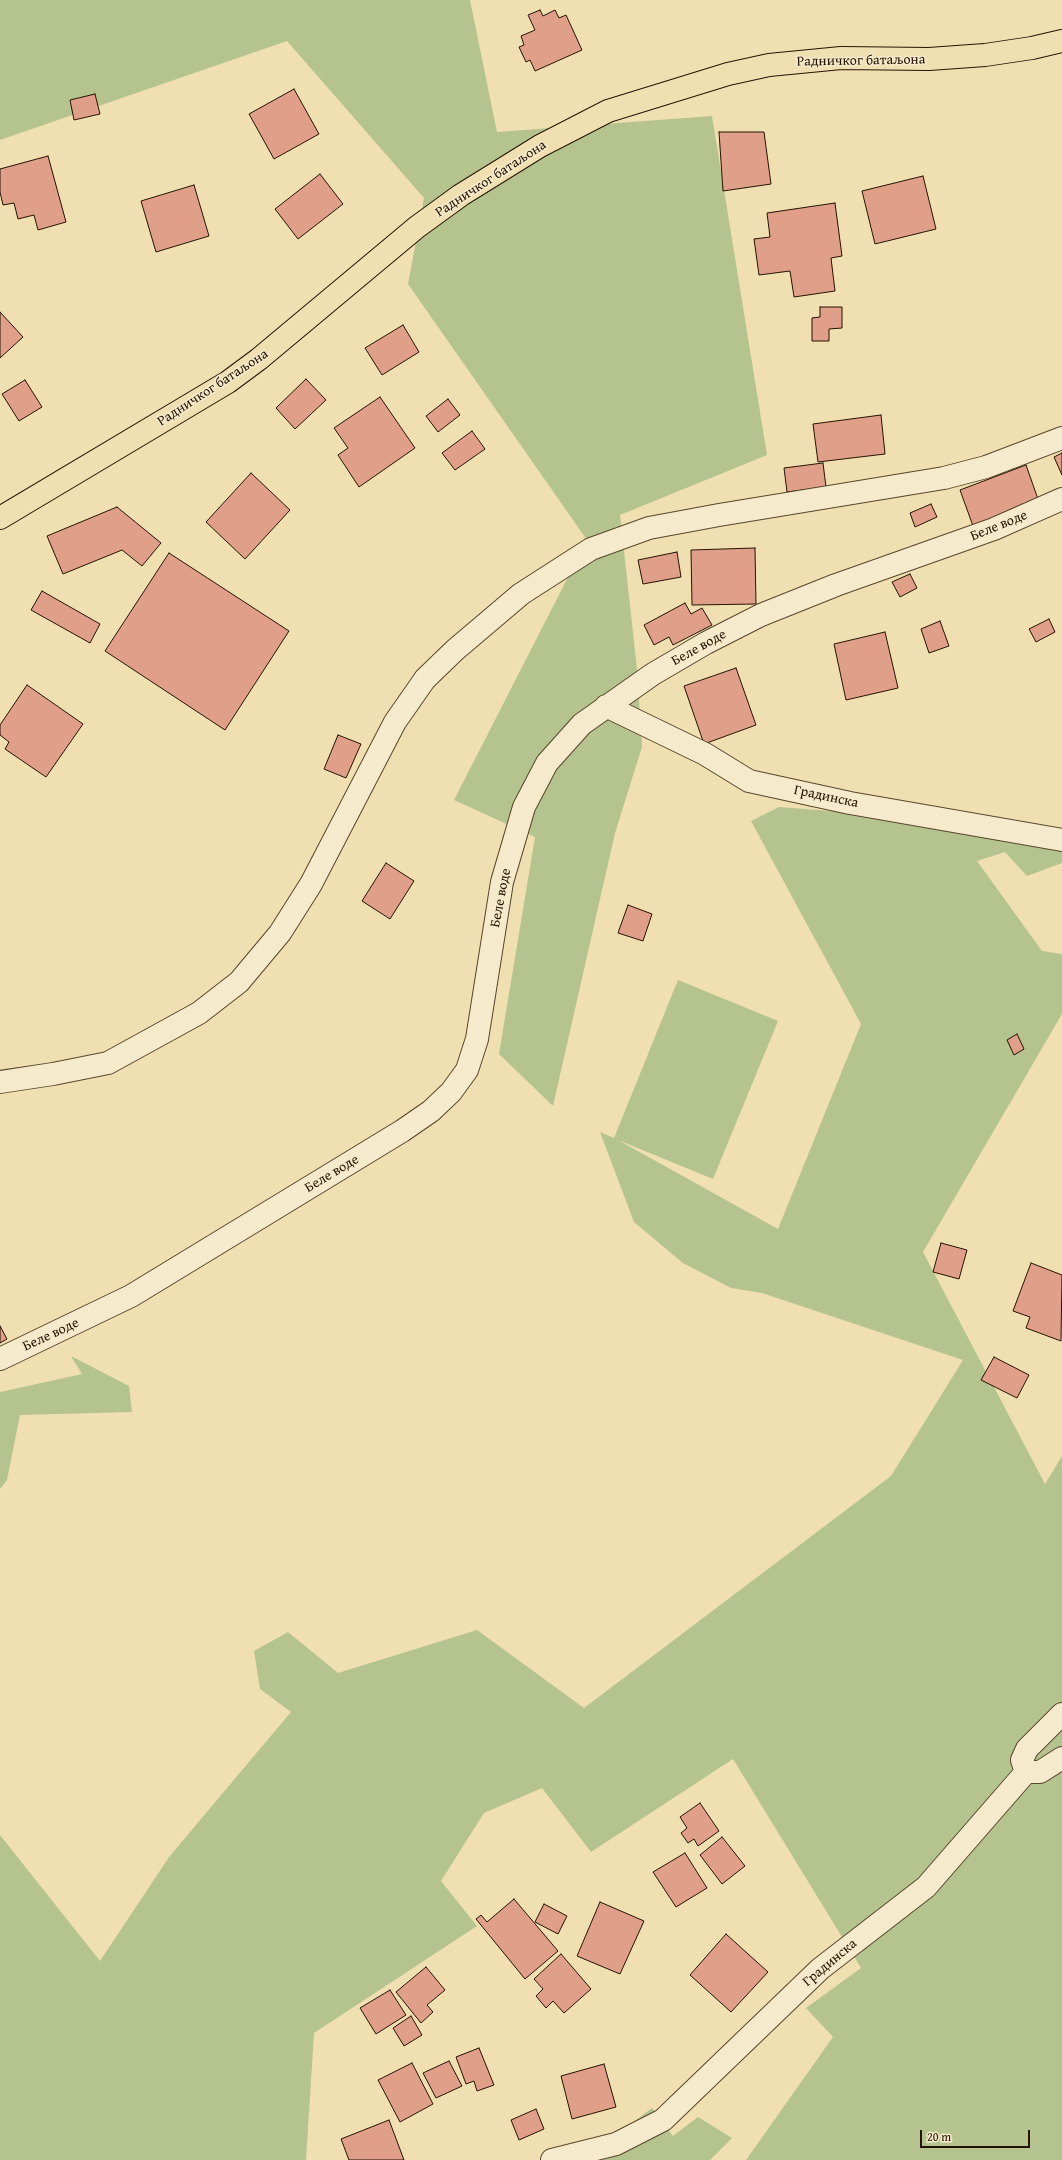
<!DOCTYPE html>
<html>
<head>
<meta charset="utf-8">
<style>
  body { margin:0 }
  #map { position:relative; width:1062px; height:2160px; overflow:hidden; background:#f0e0b1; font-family:"Gentium Book Plus",serif }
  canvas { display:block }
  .scale { position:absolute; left:920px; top:2130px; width:110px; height:18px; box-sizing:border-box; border:2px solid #251300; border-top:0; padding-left:5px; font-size:12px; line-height:14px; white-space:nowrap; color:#251300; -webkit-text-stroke:3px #f5ebcc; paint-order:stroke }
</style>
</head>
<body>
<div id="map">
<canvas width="1062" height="2160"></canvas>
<div class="scale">20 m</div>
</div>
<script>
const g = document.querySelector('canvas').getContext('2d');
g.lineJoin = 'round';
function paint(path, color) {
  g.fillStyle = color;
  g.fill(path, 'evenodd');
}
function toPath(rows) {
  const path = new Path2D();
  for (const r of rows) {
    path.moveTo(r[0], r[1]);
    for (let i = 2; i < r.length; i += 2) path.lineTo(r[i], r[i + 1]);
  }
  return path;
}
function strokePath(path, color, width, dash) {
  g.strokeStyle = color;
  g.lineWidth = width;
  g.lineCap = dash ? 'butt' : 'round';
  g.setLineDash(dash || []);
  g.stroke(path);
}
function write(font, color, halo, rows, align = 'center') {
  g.font = font + ' "Gentium Book Plus",serif';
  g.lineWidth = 3;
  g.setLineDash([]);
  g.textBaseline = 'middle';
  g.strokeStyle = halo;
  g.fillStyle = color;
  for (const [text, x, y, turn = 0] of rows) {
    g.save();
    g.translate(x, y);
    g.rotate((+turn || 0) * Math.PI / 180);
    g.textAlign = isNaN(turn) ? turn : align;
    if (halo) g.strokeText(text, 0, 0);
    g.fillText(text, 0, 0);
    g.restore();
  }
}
const green = toPath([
  [0,0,470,0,497,132,712,116,767,455,620,515,637,669,642,747,615,833,553,1106,499,1054,535,837,454,800,587,540,408,284,424,198,287,41,0,140],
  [779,807,1047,828,1062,852,1062,863,1027,876,1005,852,977,861,1042,951,1062,954,1062,1014,923,1252,1045,1484,1062,1456,1062,2160,746,2160,833,2037,806,2008,861,1968,733,1759,591,1852,542,1788,484,1813,441,1881,477,1926,314,2033,306,2160,0,2160,0,1835,100,1961,169,1857,291,1712,260,1689,254,1651,288,1632,338,1673,477,1630,584,1708,891,1476,963,1360,762,1293,731,1288,683,1263,634,1222,600,1132,614,1138,678,980,778,1021,713,1179,618,1140,778,1229,861,1024,751,821],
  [71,1356,129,1386,132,1412,20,1415,7,1480,0,1489,0,1392,82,1374],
  [652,2108,673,2136,698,2117,732,2138,710,2160,583,2160]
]);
const building = toPath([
  [540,10,543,16,555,10,559,18,566,15,582,50,535,71,530,60,526,62,519,47,524,45,521,36,535,30,528,15,540,10],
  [294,89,319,134,274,159,249,114,294,89],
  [95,94,100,114,74,120,70,100,95,94],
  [719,132,764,132,771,184,723,191,719,132],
  [48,156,66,222,38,230,34,215,18,219,14,203,3,205,0,192,0,169,48,156],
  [320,174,343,204,298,239,275,209,320,174],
  [923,176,936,229,875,244,862,191,923,176],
  [194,185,209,236,156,252,141,201,194,185],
  [835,203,842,256,831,258,835,291,794,297,790,271,759,275,754,239,770,237,767,213,835,203],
  [820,307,842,307,842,328,829,329,829,341,812,341,812,318,820,317,820,307],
  [0,312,23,337,0,358,0,312],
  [403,325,419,352,382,375,365,348,403,325],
  [306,379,326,400,295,429,276,408,306,379],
  [25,380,42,407,19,421,2,394,25,380],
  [380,397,415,448,359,487,338,455,348,448,334,428,380,397],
  [448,399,460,415,438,432,426,416,448,399],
  [881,415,885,454,818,462,813,424,881,415],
  [472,431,485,449,455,470,442,453,472,431],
  [1062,453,1062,475,1054,457,1062,453],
  [823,463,826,487,787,492,784,468,823,463],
  [1026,465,1039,502,973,526,960,490,1026,465],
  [251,473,290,510,245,559,206,522,251,473],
  [931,504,937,517,915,527,910,513,931,504],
  [117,507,161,543,142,566,122,550,63,574,47,536,117,507],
  [755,548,756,604,692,605,691,550,755,548],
  [677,552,681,577,643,584,638,560,677,552],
  [169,553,289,631,225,730,105,651,169,553],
  [910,574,917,588,900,597,892,582,910,574],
  [42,591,100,624,90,643,31,610,42,591],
  [685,603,691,614,702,608,712,625,673,645,669,637,654,645,644,625,685,603],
  [1049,619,1055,632,1036,642,1029,629,1049,619],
  [940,621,949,646,929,653,921,629,940,621],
  [885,632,898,688,846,700,834,644,885,632],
  [736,668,756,725,704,744,684,686,736,668],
  [27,685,83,724,46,777,5,749,9,742,0,735,0,725,27,685],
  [338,735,361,744,346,778,324,769,338,735],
  [386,863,414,881,390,919,362,901,386,863],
  [628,905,652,914,643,941,618,933,628,905],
  [1017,1034,1024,1049,1014,1055,1007,1040,1017,1034],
  [941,1243,967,1250,959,1279,933,1272,941,1243],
  [1031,1263,1062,1275,1061,1341,1026,1328,1030,1317,1013,1311,1031,1263],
  [0,1326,7,1339,0,1343,0,1326],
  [994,1357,1029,1375,1017,1398,981,1380,994,1357],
  [700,1803,719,1831,698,1846,694,1839,688,1843,681,1833,687,1828,680,1817,700,1803],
  [722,1837,745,1866,722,1884,700,1855,722,1837],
  [685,1853,707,1888,676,1907,653,1872,685,1853],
  [514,1899,558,1951,525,1979,476,1919,481,1915,487,1922,514,1899],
  [600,1902,644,1921,620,1974,577,1956,600,1902],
  [544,1904,567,1916,558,1934,535,1922,544,1904],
  [726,1934,768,1972,731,2012,690,1975,726,1934],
  [561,1954,591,1989,564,2013,553,2001,546,2008,536,1996,543,1989,534,1979,561,1954],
  [426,1967,445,1990,427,2005,433,2012,421,2023,396,1992,426,1967],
  [390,1990,406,2015,376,2034,360,2008,390,1990],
  [411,2016,422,2035,404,2046,393,2028,411,2016],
  [479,2048,494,2085,477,2091,474,2081,466,2084,456,2057,479,2048],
  [449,2061,462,2086,436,2098,423,2073,449,2061],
  [412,2063,433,2104,400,2122,378,2080,412,2063],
  [604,2064,616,2107,572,2119,561,2076,604,2064],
  [536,2109,544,2129,519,2140,511,2120,536,2109],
  [389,2120,404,2160,349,2160,341,2139,389,2120]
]);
const minor = toPath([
  [606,706,705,754,749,781,850,803,1062,840],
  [0,1082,53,1074,108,1063,199,1013,239,982,280,933,311,884,395,722,425,679,455,650,521,594,591,549,649,528,719,515,944,478,986,467,1062,438],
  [0,1359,131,1296,402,1131,431,1111,451,1092,467,1070,477,1039,502,882,524,807,547,763,582,724,653,674,706,643,761,615,836,585,994,529,1062,499],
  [1026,1772,1040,1772,1062,1758],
  [552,2160,616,2144,663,2120,820,1969,926,1887,1026,1772,1022,1760,1027,1749,1062,1714]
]);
const major = toPath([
  [0,518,228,382,259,359,417,227,461,195,540,146,608,111,728,74,769,65,841,58,929,59,985,55,1032,48,1062,41]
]);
const streetNames = [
  ["Радничког батаљона",861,61,-1],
  ["Радничког батаљона",491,179,-33],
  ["Радничког батаљона",213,388,-33],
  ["Беле воде",999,526,-22],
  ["Беле воде",699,648,-29],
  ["Градинска",826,797,12],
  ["Беле воде",501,898,-79],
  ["Беле воде",332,1174,-31],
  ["Беле воде",51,1335,-25],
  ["Градинска",830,1963,-40]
];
paint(green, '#b5c38f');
paint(building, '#df9f88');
strokePath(building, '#251300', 1);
strokePath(minor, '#58462c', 24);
strokePath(major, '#251300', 24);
strokePath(minor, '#f5ebcc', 22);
strokePath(major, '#f0e0b1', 22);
write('14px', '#251300', '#f5ebcc', streetNames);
</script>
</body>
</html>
